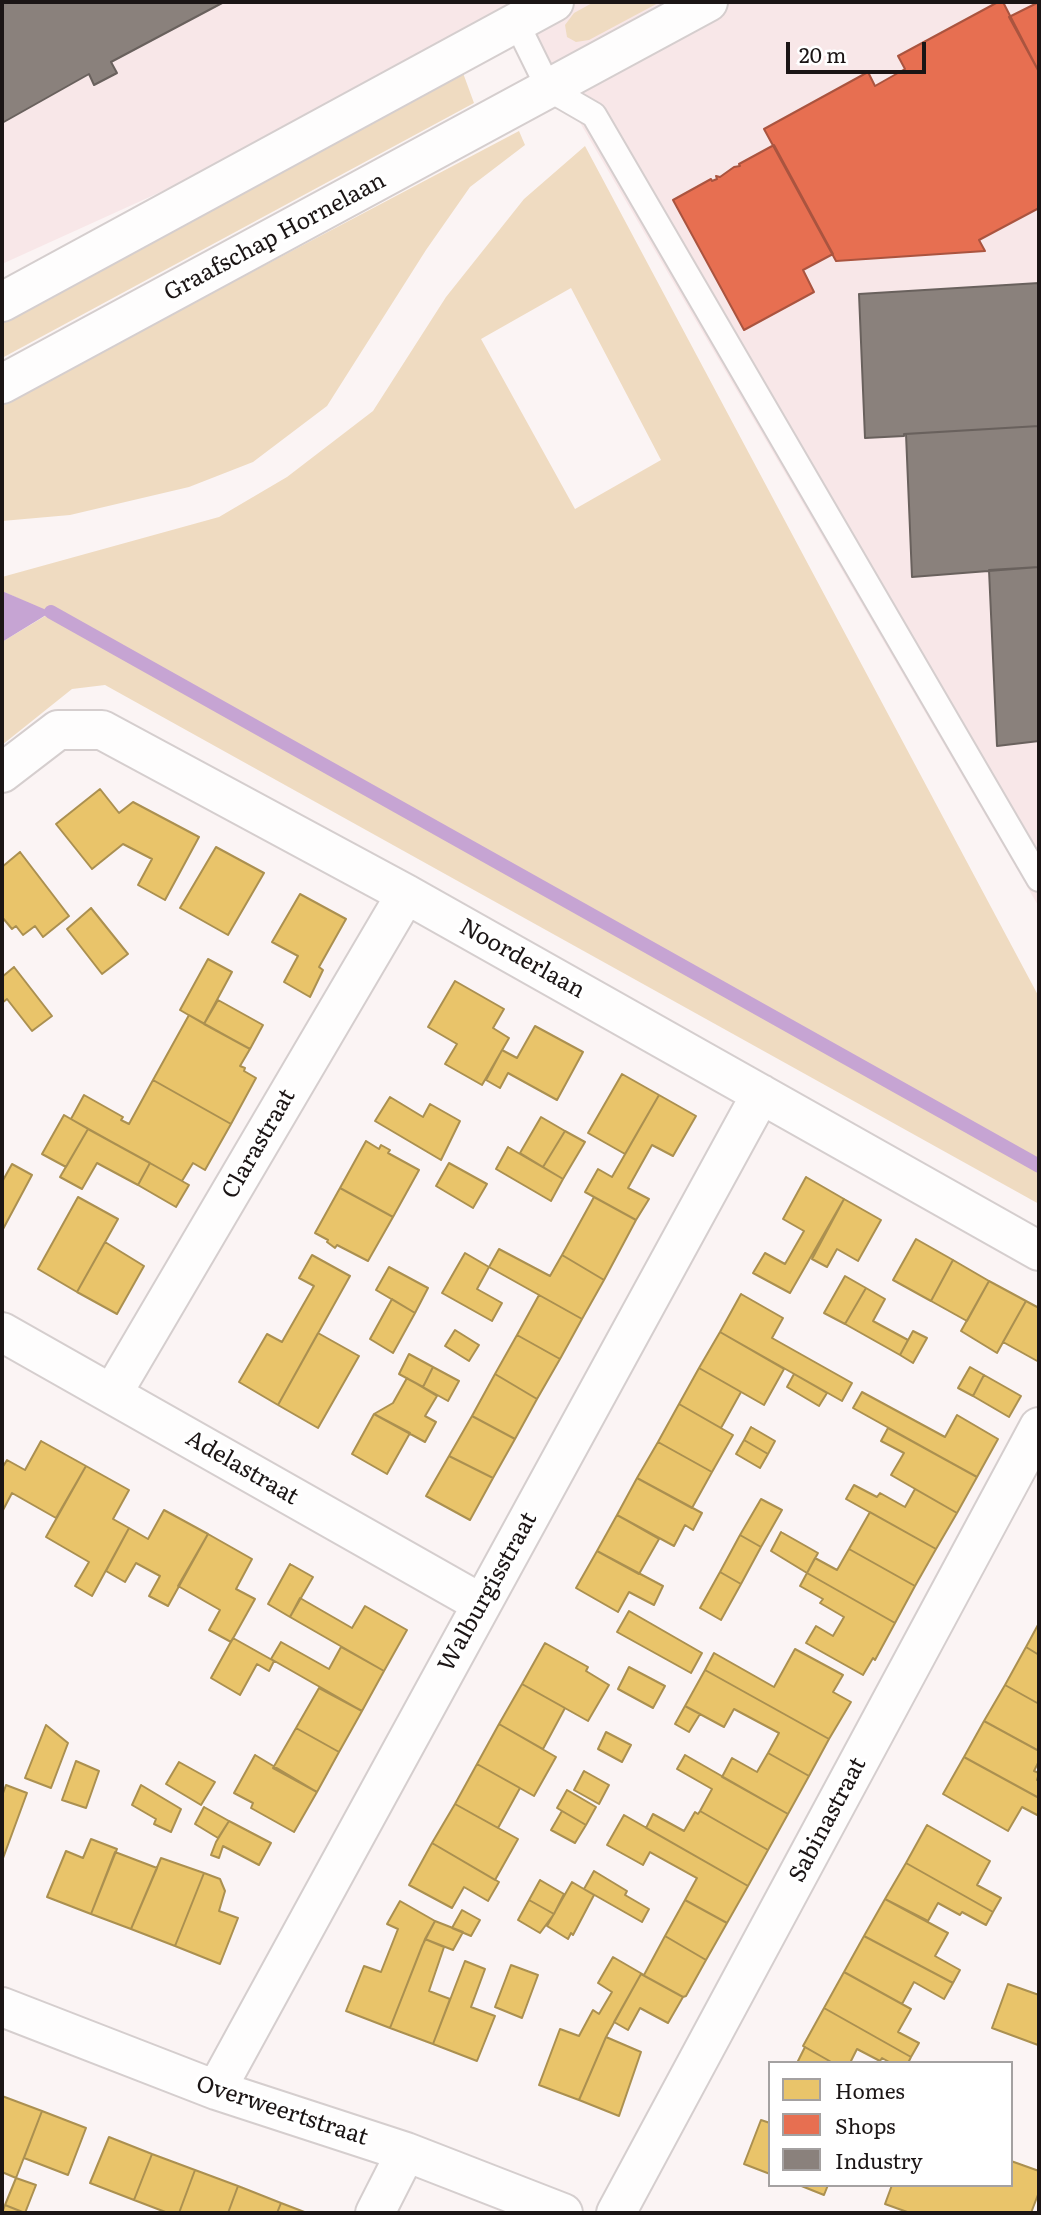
<!DOCTYPE html>
<html>
<head>
<meta charset="utf-8">
<style>
  body { margin:0 }
  #map { position:relative; width:1041px; height:2215px; overflow:hidden; background:#fbf4f4; font-family:Literata,serif }
  canvas { display:block }
  .frame { position:absolute; inset:0; border:4px solid #1b1515; pointer-events:none }
  .legend { position:absolute; left:768px; top:2061px; width:245px; height:126px; box-sizing:border-box; background:#fff; border:2px solid #a4a1a1; margin:0; padding:9px 12px; list-style:none; font-size:21px; color:#1b1515 }
  .legend li { display:flex; align-items:center; gap:14px; height:35px }
  .legend b { width:35px; border:2px solid #a4a1a1 }
  .scale { position:absolute; left:786px; top:42px; width:140px; height:32px; box-sizing:border-box; border:4px solid #1b1515; border-top:0; padding-left:9px; font-size:21px; line-height:24px; white-space:nowrap; color:#1b1515; -webkit-text-stroke:5px #fff; paint-order:stroke }
</style>
</head>
<body>
<div id="map">
<canvas width="1041" height="2215"></canvas>
<div class="frame"></div>
<ul class="legend">
<li><b style="height:19px;background:#e9c46a"></b>Homes</li>
<li><b style="height:19px;background:#e76f51"></b>Shops</li>
<li><b style="height:19px;background:#8a817c"></b>Industry</li>
</ul>
<div class="scale">20 m</div>
</div>
<script>
const g = document.querySelector('canvas').getContext('2d');
g.lineJoin = 'round';
function paint(path, color) {
  g.fillStyle = color;
  g.fill(path, 'evenodd');
}
function toPath(rows) {
  const path = new Path2D();
  for (const r of rows) {
    path.moveTo(r[0], r[1]);
    for (let i = 2; i < r.length; i += 2) path.lineTo(r[i], r[i + 1]);
  }
  return path;
}
function strokePath(path, color, width, dash) {
  g.strokeStyle = color;
  g.lineWidth = width;
  g.lineCap = dash ? 'butt' : 'round';
  g.setLineDash(dash || []);
  g.stroke(path);
}
function write(font, color, halo, rows, align = 'center') {
  g.font = font + ' Literata,serif';
  g.lineWidth = 7;
  g.setLineDash([]);
  g.textBaseline = 'middle';
  g.strokeStyle = halo;
  g.fillStyle = color;
  for (const [text, x, y, turn = 0] of rows) {
    g.save();
    g.translate(x, y);
    g.rotate((+turn || 0) * Math.PI / 180);
    g.textAlign = isNaN(turn) ? turn : align;
    if (halo) g.strokeText(text, 0, 0);
    g.fillText(text, 0, 0);
    g.restore();
  }
}
const built = toPath([
  [2,2,1039,2,1039,907,524,27,2,264]
]);
const green = toPath([
  [594,2,660,2,589,40,576,42,567,37,565,25,574,13],
  [463,73,474,103,2,358,2,322],
  [519,131,525,145,470,187,426,250,327,406,253,462,189,487,70,515,2,521,2,404],
  [585,146,1039,997,1039,1204,105,685,72,689,2,745,2,642,50,613,2,591,2,577,219,517,287,477,373,411,446,297,524,199],
  [571,288,661,460,575,509,481,339]
]);
const water = toPath([
  [2,591,51,612,2,642]
]);
const homes = toPath([
  [100,789,119,813,133,802,199,837,165,900,138,885,152,859,123,844,92,869,56,824,100,789],
  [216,847,264,873,228,935,180,908,216,847],
  [20,852,69,916,43,937,35,926,23,935,16,926,12,929,2,917,2,867,20,852],
  [300,894,346,919,319,967,323,970,310,997,284,982,298,956,272,942,300,894],
  [91,908,128,954,102,974,67,929,91,908],
  [208,959,232,972,204,1024,180,1010,208,959],
  [14,967,52,1016,32,1031,7,999,2,1003,2,977,14,967],
  [455,981,504,1009,493,1028,509,1038,482,1085,445,1064,457,1044,428,1027,455,981],
  [218,1000,263,1025,250,1049,204,1024,218,1000],
  [189,1015,250,1049,240,1066,245,1068,244,1071,256,1078,231,1124,153,1080,189,1015],
  [535,1026,583,1052,557,1100,508,1073,500,1088,486,1080,502,1050,517,1058,535,1026],
  [622,1074,659,1095,625,1154,588,1133,622,1074],
  [153,1080,231,1124,205,1170,193,1163,182,1181,71,1119,84,1095,123,1117,121,1120,129,1124,153,1080],
  [659,1095,696,1116,673,1156,652,1145,628,1188,649,1199,636,1220,585,1192,598,1169,612,1177,659,1095],
  [390,1097,423,1117,430,1104,460,1121,441,1160,375,1121,390,1097],
  [64,1115,88,1129,66,1167,42,1154,64,1115],
  [541,1117,565,1131,543,1167,520,1153,541,1117],
  [88,1129,150,1163,138,1185,97,1163,82,1189,60,1177,88,1129],
  [565,1131,585,1142,563,1179,543,1167,565,1131],
  [366,1141,379,1149,381,1145,390,1150,388,1153,419,1170,393,1217,340,1188,366,1141],
  [508,1147,563,1179,551,1201,496,1169,508,1147],
  [150,1163,189,1185,176,1207,138,1185,150,1163],
  [449,1163,487,1184,473,1208,436,1186,449,1163],
  [12,1164,32,1175,2,1231,2,1182,12,1164],
  [806,1177,844,1199,790,1293,753,1273,765,1253,785,1264,804,1231,783,1219,806,1177],
  [340,1188,393,1217,368,1261,337,1245,335,1248,327,1242,328,1240,315,1233,340,1188],
  [78,1197,118,1219,77,1292,38,1269,78,1197],
  [594,1197,636,1220,604,1280,562,1255,594,1197],
  [844,1199,881,1220,858,1261,837,1249,827,1267,812,1259,844,1199],
  [916,1239,953,1260,931,1301,893,1280,916,1239],
  [105,1242,144,1266,117,1314,77,1292,105,1242],
  [499,1249,550,1276,562,1255,604,1280,582,1319,489,1267,499,1249],
  [465,1253,489,1267,477,1289,502,1303,492,1321,442,1293,465,1253],
  [312,1255,350,1276,278,1405,239,1382,267,1334,282,1342,314,1286,299,1278,312,1255],
  [953,1260,989,1281,967,1321,931,1301,953,1260],
  [389,1267,428,1288,415,1313,376,1290,389,1267],
  [845,1276,866,1288,845,1324,824,1313,845,1276],
  [989,1281,1026,1301,997,1353,961,1331,989,1281],
  [866,1288,885,1299,873,1321,908,1340,900,1355,845,1324,866,1288],
  [741,1294,783,1318,772,1338,852,1383,842,1401,720,1332,741,1294],
  [539,1295,582,1319,560,1359,517,1335,539,1295],
  [392,1299,415,1313,393,1353,370,1339,392,1299],
  [1026,1301,1039,1308,1039,1362,1003,1342,1026,1301],
  [455,1330,479,1345,469,1361,445,1346,455,1330],
  [913,1331,927,1338,913,1363,900,1355,913,1331],
  [720,1332,784,1369,764,1405,699,1368,720,1332],
  [318,1333,359,1356,318,1428,278,1405,318,1333],
  [517,1335,560,1359,537,1399,495,1374,517,1335],
  [409,1354,433,1367,423,1387,399,1374,409,1354],
  [433,1367,459,1381,448,1401,423,1387,433,1367],
  [970,1367,984,1375,973,1396,958,1388,970,1367],
  [699,1368,741,1392,721,1428,679,1404,699,1368],
  [495,1374,537,1399,515,1439,472,1416,495,1374],
  [794,1374,827,1393,819,1406,787,1387,794,1374],
  [984,1375,1021,1396,1009,1417,973,1396,984,1375],
  [407,1378,437,1396,425,1416,436,1422,425,1442,374,1414,393,1403,407,1378],
  [862,1392,945,1437,957,1415,998,1439,977,1477,853,1408,862,1392],
  [679,1404,733,1435,712,1472,658,1442,679,1404],
  [374,1414,410,1433,387,1474,352,1454,374,1414],
  [472,1416,515,1439,493,1478,449,1456,472,1416],
  [751,1427,775,1441,768,1454,744,1440,751,1427],
  [888,1428,977,1477,957,1513,891,1475,904,1453,881,1441,888,1428],
  [744,1440,768,1454,760,1468,736,1454,744,1440],
  [41,1441,86,1466,56,1518,12,1493,2,1512,2,1468,7,1460,25,1470,41,1441],
  [658,1442,712,1472,692,1508,637,1478,658,1442],
  [449,1456,493,1478,470,1520,426,1496,449,1456],
  [86,1466,129,1490,113,1519,129,1528,92,1596,75,1586,89,1562,46,1537,86,1466],
  [637,1478,702,1513,693,1530,685,1525,674,1546,617,1515,637,1478],
  [854,1485,877,1497,880,1493,905,1507,915,1489,957,1513,936,1549,846,1499,854,1485],
  [761,1499,782,1510,761,1547,740,1535,761,1499],
  [164,1510,208,1534,168,1606,149,1596,160,1576,136,1563,125,1582,106,1571,129,1528,148,1539,164,1510],
  [870,1512,936,1549,915,1586,849,1549,870,1512],
  [617,1515,659,1539,639,1574,597,1551,617,1515],
  [781,1532,818,1553,807,1573,771,1551,781,1532],
  [208,1534,252,1559,236,1589,255,1599,231,1642,209,1630,220,1610,178,1586,208,1534],
  [740,1535,761,1547,741,1584,720,1572,740,1535],
  [849,1549,915,1586,895,1623,807,1573,815,1558,837,1570,849,1549],
  [597,1551,663,1586,654,1605,629,1592,618,1612,576,1588,597,1551],
  [290,1564,313,1577,290,1617,268,1604,290,1564],
  [720,1572,741,1584,721,1620,700,1608,720,1572],
  [807,1573,895,1623,875,1660,873,1658,863,1675,806,1643,816,1626,833,1636,844,1617,820,1603,823,1599,800,1586,807,1573],
  [300,1598,352,1628,365,1606,407,1630,384,1671,290,1617,300,1598],
  [629,1611,702,1653,691,1673,617,1632,629,1611],
  [1039,1623,1039,1655,1026,1647,1039,1623],
  [233,1638,274,1661,269,1671,257,1664,240,1695,211,1678,233,1638],
  [281,1642,329,1669,341,1647,384,1671,362,1711,271,1659,281,1642],
  [545,1643,588,1667,586,1671,609,1685,588,1721,522,1684,545,1643],
  [1026,1647,1039,1655,1039,1704,1005,1685,1026,1647],
  [795,1649,843,1675,833,1692,851,1702,829,1739,705,1670,714,1653,774,1687,795,1649],
  [629,1667,665,1686,653,1708,618,1689,629,1667],
  [705,1670,829,1739,809,1776,768,1753,779,1733,734,1709,724,1727,685,1706,705,1670],
  [522,1684,565,1708,543,1749,499,1724,522,1684],
  [1005,1685,1039,1704,1039,1751,984,1721,1005,1685],
  [319,1688,362,1711,339,1752,296,1728,319,1688],
  [685,1706,700,1714,689,1732,675,1724,685,1706],
  [984,1721,1039,1751,1039,1761,1034,1771,1039,1773,1037,1780,1039,1781,1039,1798,964,1757,984,1721],
  [499,1724,556,1757,534,1796,477,1764,499,1724],
  [46,1725,68,1743,51,1788,25,1778,46,1725],
  [296,1728,339,1752,317,1792,273,1768,296,1728],
  [606,1732,631,1745,622,1762,598,1749,606,1732],
  [768,1753,809,1776,788,1814,722,1777,732,1758,757,1772,768,1753],
  [255,1755,317,1792,294,1832,251,1808,253,1803,234,1793,255,1755],
  [685,1755,788,1814,768,1850,700,1811,712,1789,677,1769,685,1755],
  [964,1757,1039,1798,1039,1816,1022,1807,1008,1831,943,1794,964,1757],
  [76,1761,99,1771,86,1808,62,1800,76,1761],
  [179,1762,215,1782,201,1805,166,1784,179,1762],
  [477,1764,520,1788,498,1828,455,1804,477,1764],
  [584,1771,609,1785,599,1804,574,1790,584,1771],
  [6,1785,27,1793,2,1861,2,1796,6,1785],
  [141,1785,181,1809,171,1832,154,1824,156,1819,132,1805,141,1785],
  [567,1790,596,1807,586,1825,557,1808,567,1790],
  [455,1804,518,1839,495,1880,432,1843,455,1804],
  [204,1807,229,1821,218,1838,195,1824,204,1807],
  [562,1811,586,1825,575,1843,551,1830,562,1811],
  [700,1811,768,1850,748,1886,646,1828,653,1814,684,1831,695,1812,698,1814,700,1811],
  [624,1815,748,1886,727,1923,685,1900,697,1878,650,1852,643,1865,607,1845,624,1815],
  [229,1821,271,1843,259,1865,223,1846,219,1858,211,1855,216,1842,229,1821],
  [927,1825,990,1861,977,1885,1001,1898,993,1912,906,1863,927,1825],
  [91,1839,117,1849,91,1914,47,1897,66,1851,83,1858,91,1839],
  [432,1843,499,1882,488,1901,464,1887,452,1908,409,1885,432,1843],
  [115,1852,157,1868,131,1929,91,1914,115,1852],
  [161,1858,204,1873,175,1946,131,1929,161,1858],
  [906,1863,993,1912,986,1925,962,1912,960,1915,938,1903,928,1921,885,1899,906,1863],
  [594,1871,627,1891,625,1895,649,1909,642,1922,584,1889,594,1871],
  [204,1873,220,1879,225,1891,219,1911,238,1918,220,1964,175,1946,204,1873],
  [540,1880,564,1894,554,1914,529,1900,540,1880],
  [572,1882,594,1895,573,1935,571,1933,568,1939,547,1926,572,1882],
  [885,1899,948,1933,935,1956,960,1970,953,1983,864,1936,885,1899],
  [529,1900,554,1914,540,1933,518,1920,529,1900],
  [685,1900,727,1923,706,1960,665,1936,685,1900],
  [400,1901,435,1921,422,1946,390,2028,346,2011,364,1966,381,1972,398,1929,387,1924,400,1901],
  [462,1910,480,1920,471,1936,452,1928,462,1910],
  [435,1921,463,1932,453,1950,425,1939,435,1921],
  [665,1936,706,1960,686,1996,683,1997,641,1974,606,2037,579,2100,539,2085,560,2029,579,2036,593,2010,599,2014,612,1992,598,1983,613,1957,644,1975,665,1936],
  [864,1936,953,1983,944,1999,914,1982,902,2004,844,1972,864,1936],
  [425,1939,444,1947,429,1991,450,1999,433,2044,390,2028,425,1939],
  [465,1961,485,1969,471,2007,495,2016,477,2061,433,2044,465,1961],
  [511,1965,538,1975,522,2018,495,2007,511,1965],
  [844,1972,911,2009,898,2032,919,2043,911,2057,824,2008,844,1972],
  [641,1974,683,1997,668,2023,640,2008,628,2030,614,2022,641,1974],
  [1008,1984,1039,1995,1038,2045,992,2028,1008,1984],
  [824,2008,911,2057,908,2063,891,2063,882,2058,880,2061,857,2049,850,2063,833,2063,803,2046,824,2008],
  [606,2037,641,2052,619,2116,579,2100,606,2037],
  [805,2047,833,2063,797,2063,805,2047],
  [2,2096,42,2111,16,2178,2,2172,2,2096],
  [42,2111,86,2128,68,2175,24,2158,42,2111],
  [761,2120,770,2123,770,2174,744,2164,761,2120],
  [109,2137,152,2154,134,2200,90,2183,109,2137],
  [152,2154,195,2170,179,2213,168,2213,134,2200,152,2154],
  [1011,2161,1039,2171,1039,2192,1031,2213,910,2213,885,2204,892,2185,1011,2185,1011,2161],
  [195,2170,238,2186,228,2213,179,2213,195,2170],
  [16,2178,36,2185,25,2213,5,2205,16,2178],
  [799,2185,828,2185,824,2195,799,2185],
  [238,2186,281,2203,277,2213,228,2213,238,2186],
  [281,2203,307,2213,277,2213,281,2203],
  [5,2205,25,2213,2,2213,5,2205]
]);
const shops = toPath([
  [998,2,1003,2,1039,72,1039,208,979,240,985,251,836,261,764,129,868,72,875,86,905,69,898,56,998,2],
  [1039,2,1039,72,1009,17,1039,2],
  [774,145,833,254,803,270,814,292,744,330,673,200,711,179,712,181,717,179,716,176,720,177,734,167,740,166,739,164,774,145]
]);
const industry = toPath([
  [2,2,224,2,111,62,117,73,94,85,89,74,2,123,2,2],
  [1039,283,1039,426,904,434,904,436,865,438,859,294,1039,283],
  [1039,426,1039,567,912,577,906,434,1039,426],
  [1039,567,1039,741,997,746,989,570,1039,567]
]);
const stream = toPath([
  [51,612,1039,1166]
]);
const lane = toPath([
  [516,22,549,89,594,115,1039,879]
]);
const street = toPath([
  [2,773,58,730,102,730,406,894,1039,1251],
  [2,1332,482,1604],
  [112,1394,406,894],
  [2,2007,216,2090,406,2152,563,2213],
  [216,2090,761,1094],
  [375,2213,406,2152],
  [616,2213,1039,1427]
]);
const secondary = toPath([
  [2,302,554,2],
  [2,384,708,2]
]);
const streetNames = [
  ["Graafschap Hornelaan",275,237,-28],
  ["Noorderlaan",522,959,29],
  ["Clarastraat",259,1144,-60],
  ["Adelastraat",242,1468,30],
  ["Walburgisstraat",488,1592,-61],
  ["Sabinastraat",828,1820,-62],
  ["Overweertstraat",282,2111,18]
];
paint(built, '#f8e7e8');
paint(green, '#efdbc1');
paint(water, '#c6a4d3');
paint(homes, '#e9c46a');
strokePath(homes, '#ab9050', 2);
paint(shops, '#e76f51');
strokePath(shops, '#aa543f', 2);
paint(industry, '#8a817c');
strokePath(industry, '#69615d', 2);
strokePath(stream, '#c6a4d3', 14);
strokePath(lane, '#d5cece', 28);
strokePath(street, '#d5cece', 42);
strokePath(secondary, '#d5cece', 42);
strokePath(lane, '#fefdfd', 24);
strokePath(street, '#fefdfd', 38);
strokePath(secondary, '#fefdfd', 38);
write('23px', '#1b1515', '#fff', streetNames);
</script>
</body>
</html>
